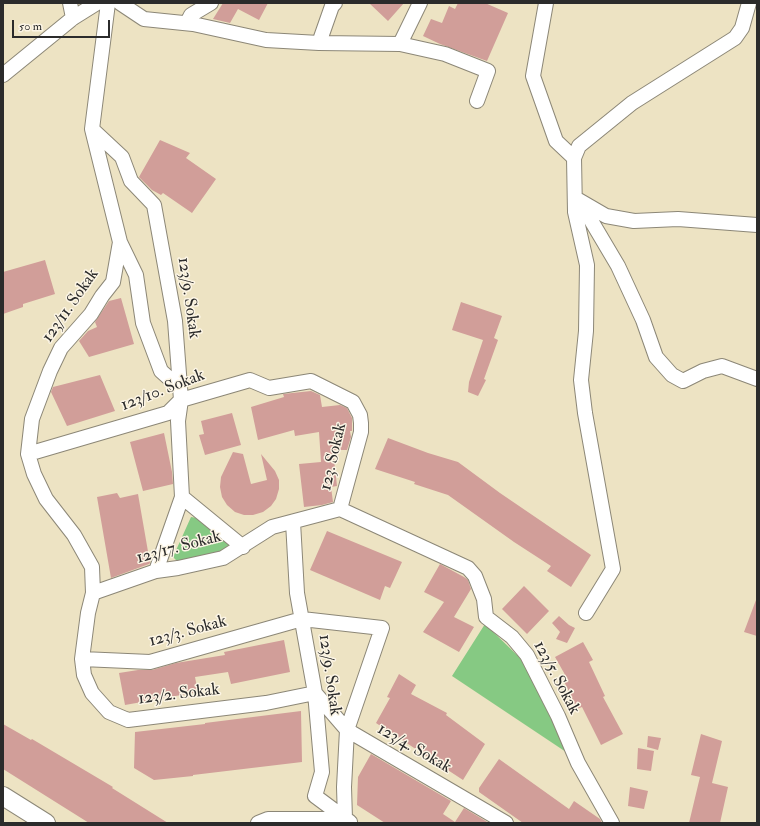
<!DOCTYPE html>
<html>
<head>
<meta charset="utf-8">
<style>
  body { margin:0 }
  #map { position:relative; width:760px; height:826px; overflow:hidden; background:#ede3c3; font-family:"IM FELL Double Pica",serif }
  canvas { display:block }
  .frame { position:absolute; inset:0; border:4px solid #2b2b2b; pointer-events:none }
  .scale { position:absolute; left:12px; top:20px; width:98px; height:18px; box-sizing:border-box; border:2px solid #2b2b2b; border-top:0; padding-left:5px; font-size:12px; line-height:14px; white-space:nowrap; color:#2b2b2b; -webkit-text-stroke:3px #fcf5e5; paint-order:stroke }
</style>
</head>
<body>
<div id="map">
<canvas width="760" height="826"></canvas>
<div class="frame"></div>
<div class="scale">50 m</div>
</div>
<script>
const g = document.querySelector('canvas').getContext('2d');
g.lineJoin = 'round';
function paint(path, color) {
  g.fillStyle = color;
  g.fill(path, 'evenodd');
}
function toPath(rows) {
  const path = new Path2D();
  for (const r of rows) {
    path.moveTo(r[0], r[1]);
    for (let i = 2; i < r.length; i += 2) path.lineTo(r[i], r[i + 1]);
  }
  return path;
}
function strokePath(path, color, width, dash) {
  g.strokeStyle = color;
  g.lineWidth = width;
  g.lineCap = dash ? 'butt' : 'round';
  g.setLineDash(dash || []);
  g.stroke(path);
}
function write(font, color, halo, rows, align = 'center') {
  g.font = font + ' "IM FELL Double Pica",serif';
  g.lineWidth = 3;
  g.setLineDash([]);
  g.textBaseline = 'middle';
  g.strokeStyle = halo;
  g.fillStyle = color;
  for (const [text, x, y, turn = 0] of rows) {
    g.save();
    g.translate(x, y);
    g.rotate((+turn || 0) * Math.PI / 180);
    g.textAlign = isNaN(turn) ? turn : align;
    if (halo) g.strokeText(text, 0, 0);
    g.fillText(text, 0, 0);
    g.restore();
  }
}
const green = toPath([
  [191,517,197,518,231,545,225,552,178,562,173,557],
  [485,624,517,655,525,664,569,754,452,676]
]);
const building = toPath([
  [223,3,268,3,259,20,238,9,230,23,213,19],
  [369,3,404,3,388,21],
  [458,3,485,3,508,13,487,61,440,44,423,36,431,19,442,23,449,6,455,9],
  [160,140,190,153,186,158,216,179,192,213,163,193,161,195,152,190,139,177],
  [45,260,55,294,23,304,23,307,3,314,3,272],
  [121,298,134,344,89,357,79,341,88,331,97,327,95,322,109,301],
  [461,302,502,316,494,338,498,340,484,379,486,380,478,396,468,392,469,382,483,340,452,330],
  [100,375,115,411,67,426,51,392,53,387],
  [311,391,320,395,322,407,340,405,347,408,352,418,352,431,350,431,351,437,347,450,333,450,337,486,331,487,333,502,322,505,304,507,299,464,321,462,319,432,295,436,294,430,258,440,251,407,284,397,283,394],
  [232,413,241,445,205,455,199,435,204,434,201,421],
  [164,433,172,472,173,484,143,491,130,442],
  [388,438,428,453,458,462,500,493,591,555,571,587,547,571,551,566,514,542,448,495,414,484,415,482,375,469],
  [233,452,243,454,251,484,267,480,261,454,275,471,279,480,279,489,276,499,271,506,263,512,253,515,244,515,235,512,227,505,222,497,220,487,221,477],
  [117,493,120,498,138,494,150,563,149,564,111,578,97,497],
  [327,531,402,562,390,588,385,586,380,600,310,570],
  [440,564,464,577,468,580,471,589,454,617,474,627,459,652,423,632,444,602,424,592],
  [524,586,549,611,527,634,502,609],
  [756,600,757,600,757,636,744,632],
  [559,616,569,625,575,628,567,643,556,639,560,632,552,623],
  [284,640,290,672,231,684,228,672,195,677,198,692,125,705,119,673,138,670,152,670,176,663,225,655,224,652],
  [583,642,593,660,589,662,605,696,603,697,623,734,601,745,582,707,577,709,564,681,568,680,555,657],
  [399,674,416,685,411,694,447,713,446,715,485,744,463,780,376,723,390,698,387,697],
  [301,711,302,762,193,775,193,776,154,780,134,768,135,732,205,724,205,723],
  [3,724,31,740,32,739,113,787,112,788,168,823,89,823,3,769],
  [701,734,722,741,712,783,728,787,720,823,689,823,700,777,691,775],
  [648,736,661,738,658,750,647,747],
  [638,748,654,751,651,771,637,769],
  [371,754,451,801,443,814,455,822,464,808,489,823,385,823,357,805,358,777],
  [499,759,569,809,574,801,600,819,602,823,523,823,479,792,479,788],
  [630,787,648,791,644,809,628,806]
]);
const minor = toPath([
  [70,3,73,18],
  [108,3,92,129,120,242,113,282,102,296,91,314,61,348,50,371,32,419,28,454,34,474,46,499,74,535,92,567,93,593,88,613,82,659,84,675,92,693,109,712,128,720,266,703,315,693],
  [120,3,144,19,193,24,266,40,319,43,400,44,420,3],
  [546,3,533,76,556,141,574,158,575,212,587,265,586,331,581,380,585,413,613,569,586,613],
  [187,23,191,15,211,3],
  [319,43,332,6,335,3],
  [400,44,445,54,488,71,477,101],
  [3,75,73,18,97,3],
  [92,129,122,157,131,181,154,205,175,321,181,400,178,421,182,497,156,571],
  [574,158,579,146,632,103,735,38,742,28,749,3],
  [575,198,606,216,634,221,678,219,757,225],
  [575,212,589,217,618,266,643,320,656,357,672,375,683,381,703,371,722,366,757,379],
  [120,242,136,275,143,323,161,371,180,388],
  [28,454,168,413,181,400,250,380,269,388,311,381,353,402,360,415,361,423,361,432,340,509],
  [182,497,243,547],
  [340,509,468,568,475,576,484,599,486,617,512,637,527,655,558,716,578,763,612,823],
  [293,522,297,593,315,693,322,772,315,796,350,822],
  [93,593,156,571,178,568,223,558,272,527,340,509],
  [82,659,150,662,302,619,382,628,347,730,344,787,345,819,342,823],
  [315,693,347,730,506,823],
  [258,823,268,819,345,819]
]);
const major = toPath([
  [3,796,46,823]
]);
const streetNames = [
  ["123/9. Sokak",188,298,82],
  ["123/11. Sokak",71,306,-55],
  ["123/10. Sokak",163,391,-21],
  ["123. Sokak",334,457,-77],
  ["123/17. Sokak",179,548,-15],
  ["123/3. Sokak",188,632,-15],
  ["123/9. Sokak",329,675,82],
  ["123/5. Sokak",556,678,62],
  ["123/2. Sokak",179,695,-7],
  ["123/4. Sokak",414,749,30]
];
paint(green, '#86c983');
paint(building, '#d19e99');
strokePath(minor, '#8c8777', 16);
strokePath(major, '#8c8777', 20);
strokePath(minor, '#fff', 14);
strokePath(major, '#fff', 18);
write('17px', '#2b2b2b', '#fcf5e5', streetNames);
</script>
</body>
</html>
